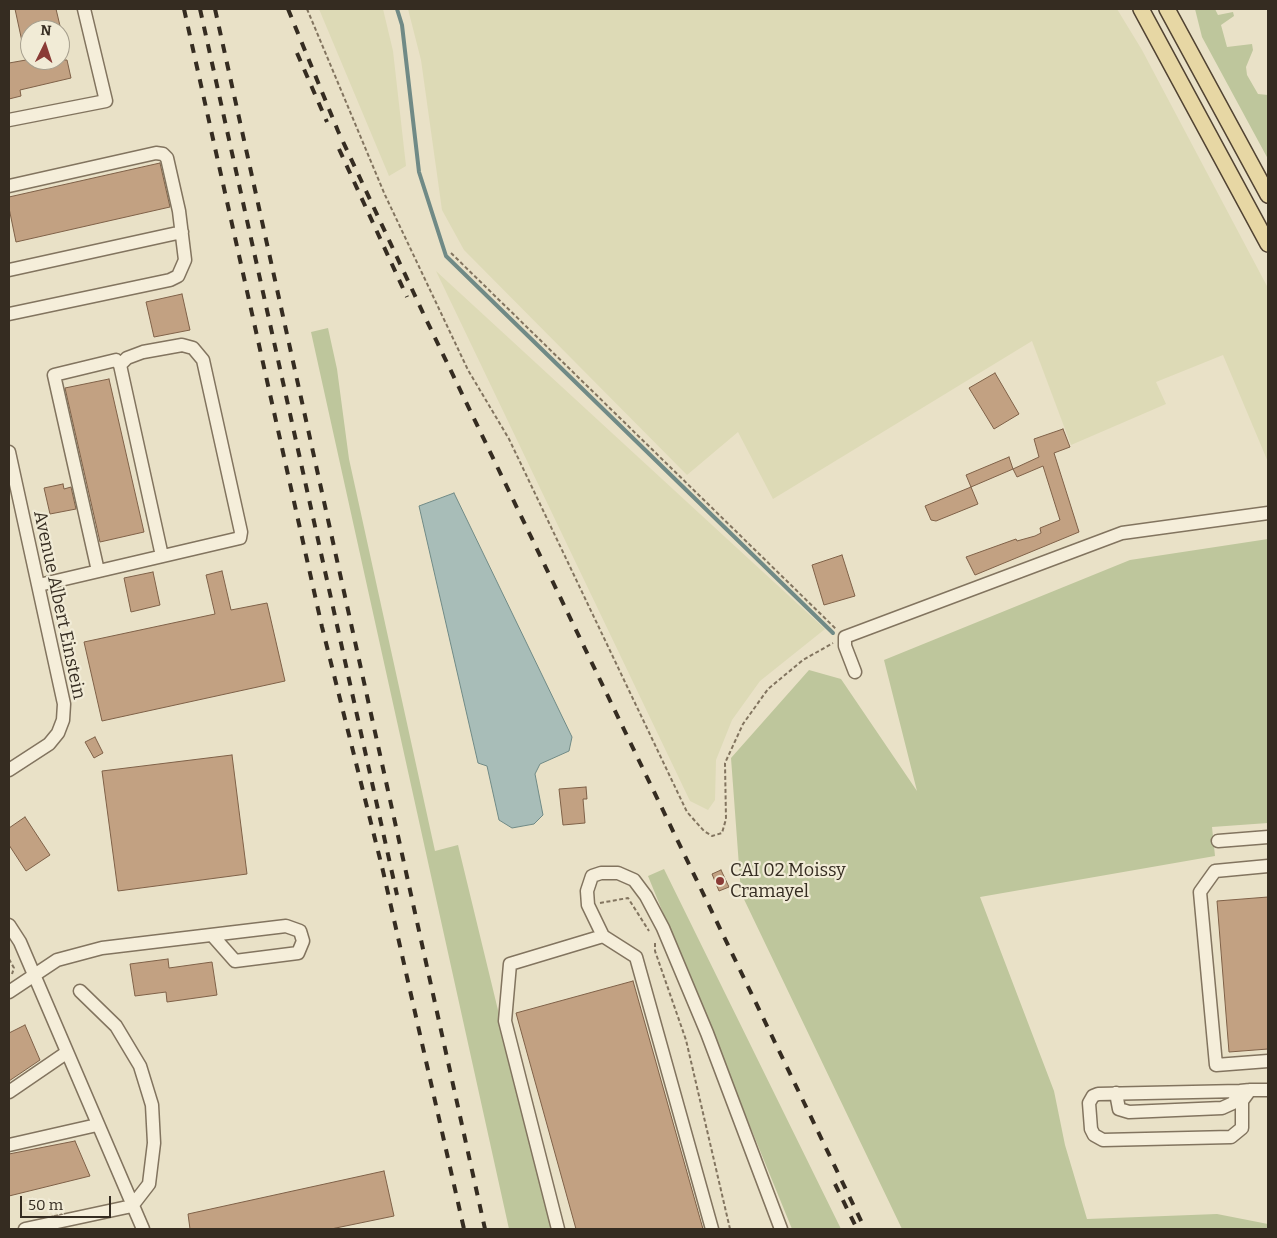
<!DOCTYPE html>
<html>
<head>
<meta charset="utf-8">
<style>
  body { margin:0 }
  #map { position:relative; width:1277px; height:1238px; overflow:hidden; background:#e9e1c7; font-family:Bitter,serif }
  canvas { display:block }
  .frame { position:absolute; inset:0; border:10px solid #352c21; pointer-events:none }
  .north { position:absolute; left:20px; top:20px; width:50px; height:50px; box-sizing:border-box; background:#f1ebd6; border:1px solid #a69f8e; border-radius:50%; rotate:4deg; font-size:14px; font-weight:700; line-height:20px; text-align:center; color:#352c21 }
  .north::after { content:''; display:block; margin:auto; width:18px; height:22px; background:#8a3b36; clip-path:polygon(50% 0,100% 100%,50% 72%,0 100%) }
  .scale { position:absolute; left:20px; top:1196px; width:91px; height:22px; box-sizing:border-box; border:2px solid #352c21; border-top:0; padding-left:6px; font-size:15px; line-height:18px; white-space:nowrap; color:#352c21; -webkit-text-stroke:4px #f1ebd6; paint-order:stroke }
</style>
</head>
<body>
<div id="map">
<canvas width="1277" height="1238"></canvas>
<div class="frame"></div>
<div class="north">N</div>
<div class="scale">50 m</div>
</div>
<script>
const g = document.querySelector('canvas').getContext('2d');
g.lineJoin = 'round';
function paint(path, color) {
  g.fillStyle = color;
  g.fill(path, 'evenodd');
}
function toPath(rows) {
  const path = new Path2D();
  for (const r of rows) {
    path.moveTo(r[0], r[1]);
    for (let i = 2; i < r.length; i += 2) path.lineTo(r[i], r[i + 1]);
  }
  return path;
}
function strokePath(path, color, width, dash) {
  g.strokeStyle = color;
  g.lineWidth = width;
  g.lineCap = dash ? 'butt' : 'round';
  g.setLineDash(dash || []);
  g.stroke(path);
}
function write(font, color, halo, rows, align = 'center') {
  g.font = font + ' Bitter,serif';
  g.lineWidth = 4.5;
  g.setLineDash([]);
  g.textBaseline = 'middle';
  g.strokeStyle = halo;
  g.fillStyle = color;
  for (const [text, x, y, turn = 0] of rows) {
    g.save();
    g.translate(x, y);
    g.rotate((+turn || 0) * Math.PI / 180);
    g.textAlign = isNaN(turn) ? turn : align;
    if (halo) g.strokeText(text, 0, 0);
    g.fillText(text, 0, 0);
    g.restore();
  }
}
const farmland = toPath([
  [319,9,383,9,393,51,406,166,389,176],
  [408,9,1117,9,1142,50,1268,288,1268,462,1223,355,1156,382,1166,404,1071,445,1032,341,773,499,738,432,687,475,464,250,442,210,421,60],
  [436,271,825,629,760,681,732,720,716,760,715,800,708,810,690,801]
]);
const green = toPath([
  [1195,9,1215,9,1218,15,1233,12,1234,16,1221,25,1227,47,1252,44,1253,50,1246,67,1247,75,1258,94,1268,95,1268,159,1202,37],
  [328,328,337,369,349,459,435,851,458,845,551,1229,509,1229,311,332],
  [1268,539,1268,823,1212,827,1215,856,980,897,1054,1091,1065,1145,1087,1219,1217,1214,1268,1224,1268,1229,902,1229,741,893,731,758,809,670,841,679,917,791,884,660,1130,560],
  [664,869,841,1229,792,1229,648,876]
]);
const water = toPath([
  [454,493,572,737,569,751,540,764,535,774,543,815,534,824,512,828,499,820,487,766,478,763,419,506,454,493]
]);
const stream = toPath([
  [397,9,402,25,419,172,446,256,833,633]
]);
const building = toPath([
  [15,9,56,9,61,30,30,30,30,60,67,60,71,78,20,90,21,96,9,99,9,63,26,60,15,9],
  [160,163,170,207,16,242,9,208,9,197,160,163],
  [182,294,190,330,154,337,146,302,182,294],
  [995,373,1019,414,994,429,969,388,995,373],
  [109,379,144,532,100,542,65,388,109,379],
  [1063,429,1070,447,1054,453,1079,532,975,575,966,557,1016,539,1017,541,1035,536,1041,533,1040,528,1060,520,1043,466,1017,477,1013,469,1039,457,1034,439,1063,429],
  [1009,457,1013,469,971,487,966,475,1009,457],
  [63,484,64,489,71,487,76,509,50,514,44,488,63,484],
  [971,487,978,504,936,521,931,520,925,506,971,487],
  [842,555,855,596,824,605,812,565,842,555],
  [222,571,231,610,267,603,285,681,102,721,84,642,215,614,206,575,222,571],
  [153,572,160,605,131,612,124,578,153,572],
  [95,737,103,753,94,758,85,742,95,737],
  [232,755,247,874,118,891,102,771,232,755],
  [586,787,587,799,583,799,585,823,563,825,559,789,586,787],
  [25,817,50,855,26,871,9,845,9,828,25,817],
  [721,870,729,887,719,891,712,874,721,870],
  [1268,897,1268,1049,1229,1052,1217,901,1268,897],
  [168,959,169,968,212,962,217,995,167,1002,166,992,135,996,130,964,168,959],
  [633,981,703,1229,576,1229,516,1013,633,981],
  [25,1025,40,1060,9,1081,9,1033,25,1025],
  [75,1141,90,1176,9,1196,9,1154,75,1141],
  [384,1171,394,1216,331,1229,190,1229,188,1214,384,1171]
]);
const path = toPath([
  [307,9,385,195,468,370,509,439,687,812,704,831,712,836,722,833,726,819,725,763,743,724,768,689,803,660,833,643],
  [451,253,836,629],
  [600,903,628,898,649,931],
  [655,943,655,951,686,1040,730,1229],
  [9,959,14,968,12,974]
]);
const minor = toPath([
  [9,120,106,101,84,9],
  [9,186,156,153,163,154,167,158,179,211,185,260,178,276,170,280,9,314],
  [9,270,182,232],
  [9,452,64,704,63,720,58,733,49,744,9,770],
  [98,571,54,375,116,360,120,365,162,556],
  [39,585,240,538,241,532,203,360,193,348,182,345,143,352,127,358,120,365],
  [855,672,845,646,845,637,1122,533,1268,513],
  [1218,841,1268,837],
  [1268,866,1215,871,1200,892,1216,1065,1268,1061],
  [9,925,20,942,143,1229],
  [603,936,588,905,587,891,592,876,601,873,618,873,634,880,646,896,663,928,707,1033,781,1229],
  [80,991,116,1026,140,1066,152,1105,154,1143,149,1184,132,1206],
  [9,992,57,960,102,948,286,926,300,931,303,941,298,953,235,961,212,935],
  [1250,1090,1242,1101,1242,1128,1231,1137,1103,1140,1094,1135,1091,1129,1089,1103,1093,1096,1098,1094,1240,1091,1250,1090,1268,1090],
  [9,1092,66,1053],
  [1116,1093,1119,1109,1129,1112,1222,1108,1233,1103,1240,1091],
  [9,1145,97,1125],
  [25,1229,132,1206],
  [558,1229,505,1021,510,964,603,936,636,957,712,1229]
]);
const major = toPath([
  [1141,9,1268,244],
  [1167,9,1268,195]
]);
const rail = toPath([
  [184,9,322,627,383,871,464,1229],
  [200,9,397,895],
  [215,9,485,1229],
  [288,9,338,131,424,315,865,1229],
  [297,53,327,122],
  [339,149,407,297],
  [835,1184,857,1229]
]);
const markers = [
  [720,881,5,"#8a3b36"]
];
const streetNames = [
  ["Avenue Albert Einstein",59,605,78]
];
const poiNames = [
  ["CAI 02 Moissy",730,871],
  ["Cramayel",730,892]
];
paint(farmland, '#dddab6');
paint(green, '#bec69c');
paint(water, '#a8bdb8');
strokePath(water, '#708a86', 1);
strokePath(stream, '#708a86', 4);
paint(building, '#c2a182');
strokePath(building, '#7f6148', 1);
strokePath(minor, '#82745f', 15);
strokePath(major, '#514332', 18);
strokePath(path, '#82745f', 2, [4, 2.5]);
strokePath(minor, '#f5eeda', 12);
strokePath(major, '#e7d7a4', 15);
strokePath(rail, '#352c21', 4, [9, 9]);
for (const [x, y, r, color] of markers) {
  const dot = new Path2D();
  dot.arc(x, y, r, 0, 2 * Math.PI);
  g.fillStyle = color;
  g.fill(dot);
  strokePath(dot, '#f1ebd6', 2);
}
write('18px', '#352c21', '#f1ebd6', streetNames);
write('18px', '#352c21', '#f1ebd6', poiNames, 'left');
</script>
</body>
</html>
